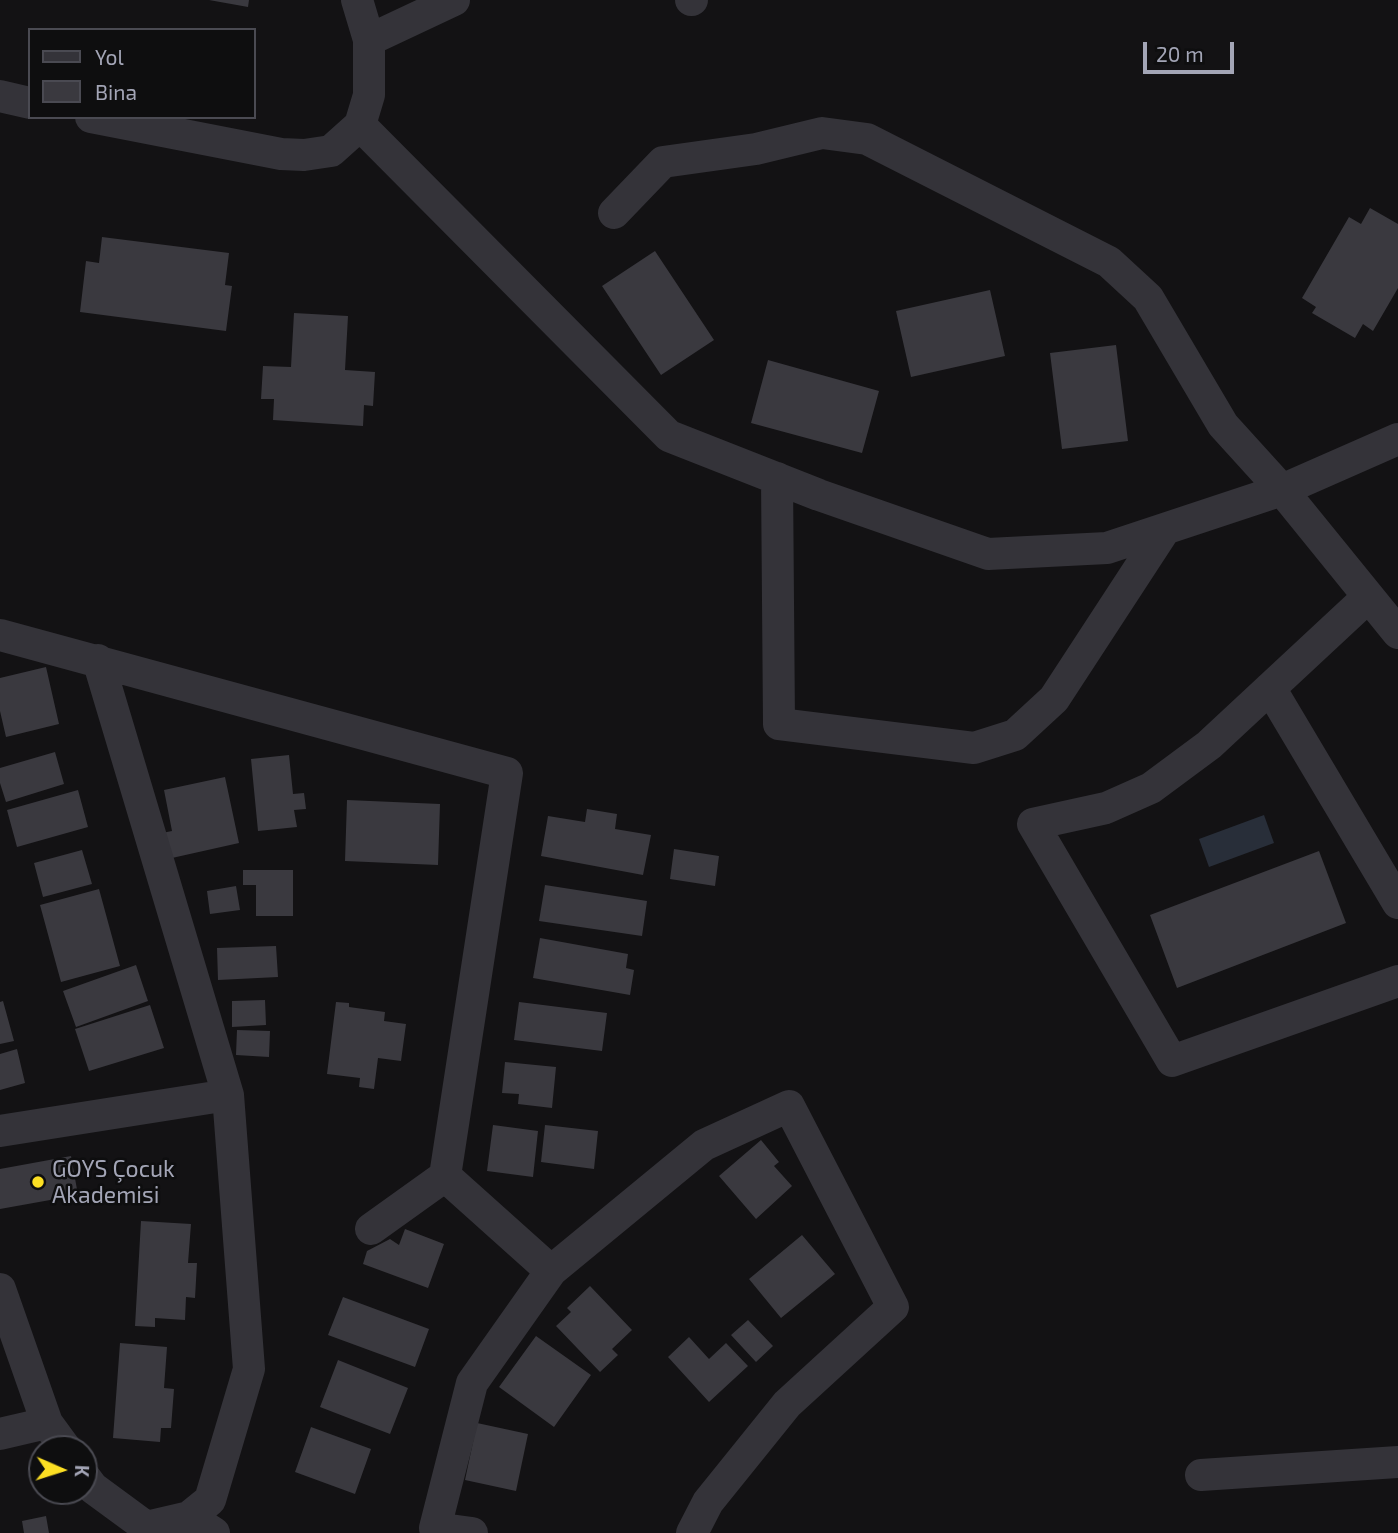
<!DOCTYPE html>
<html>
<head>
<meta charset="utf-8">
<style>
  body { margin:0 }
  #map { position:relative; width:1398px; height:1533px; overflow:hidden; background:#131214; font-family:"Exo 2",sans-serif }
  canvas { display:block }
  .legend { position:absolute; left:28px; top:28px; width:228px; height:91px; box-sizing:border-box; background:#0e0e0f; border:2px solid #4a4a52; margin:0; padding:9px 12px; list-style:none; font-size:21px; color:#a3a5b6 }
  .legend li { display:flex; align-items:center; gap:14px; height:35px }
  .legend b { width:35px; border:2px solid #4a4a52 }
  .north { position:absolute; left:28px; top:1435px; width:70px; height:70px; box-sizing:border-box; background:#0e0e0f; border:2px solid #4a4a52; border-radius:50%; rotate:93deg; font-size:19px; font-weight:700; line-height:28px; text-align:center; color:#a3a5b6 }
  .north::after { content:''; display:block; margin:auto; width:24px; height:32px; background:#fcdf23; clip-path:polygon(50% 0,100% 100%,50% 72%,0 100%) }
  .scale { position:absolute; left:1143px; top:42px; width:91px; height:32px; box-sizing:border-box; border:4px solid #a3a5b6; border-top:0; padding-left:9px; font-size:21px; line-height:24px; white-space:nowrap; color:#a3a5b6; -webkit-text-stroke:5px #0e0e0f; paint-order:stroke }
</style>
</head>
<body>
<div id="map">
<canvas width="1398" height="1533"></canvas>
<ul class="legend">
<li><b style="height:9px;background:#343339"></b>Yol</li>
<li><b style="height:19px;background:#3a393f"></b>Bina</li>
</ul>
<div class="north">K</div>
<div class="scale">20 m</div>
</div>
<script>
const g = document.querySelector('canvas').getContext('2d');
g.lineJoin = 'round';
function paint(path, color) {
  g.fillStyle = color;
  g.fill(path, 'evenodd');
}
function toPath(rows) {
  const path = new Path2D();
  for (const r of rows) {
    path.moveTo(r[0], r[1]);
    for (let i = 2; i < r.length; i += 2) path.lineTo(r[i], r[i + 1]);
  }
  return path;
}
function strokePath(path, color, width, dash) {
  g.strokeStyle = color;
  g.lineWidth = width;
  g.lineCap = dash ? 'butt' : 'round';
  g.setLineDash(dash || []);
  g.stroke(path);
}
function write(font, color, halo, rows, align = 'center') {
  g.font = font + ' "Exo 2",sans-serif';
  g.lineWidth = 5;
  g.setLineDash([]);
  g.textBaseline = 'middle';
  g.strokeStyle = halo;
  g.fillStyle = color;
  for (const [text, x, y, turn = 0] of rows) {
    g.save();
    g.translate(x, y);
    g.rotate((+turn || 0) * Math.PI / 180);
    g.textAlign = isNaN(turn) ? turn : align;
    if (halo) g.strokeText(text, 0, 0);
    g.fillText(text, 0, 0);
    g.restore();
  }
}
const water = toPath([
  [1264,815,1274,843,1209,867,1199,839]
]);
const building = toPath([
  [209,0,249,0,248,7],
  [1370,208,1398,224,1398,288,1373,331,1363,324,1355,338,1312,313,1316,307,1302,298,1349,217,1361,224],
  [102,237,229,253,225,285,232,286,226,331,80,312,86,261,99,263],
  [655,251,714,340,661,375,602,286],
  [990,290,1005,356,911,377,896,311],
  [294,313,348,316,345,370,375,372,373,406,364,405,363,426,273,420,274,399,261,399,263,366,291,367],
  [1116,345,1128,441,1062,449,1050,353],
  [768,360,879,391,862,453,751,423],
  [46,667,59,724,6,737,0,711,0,678],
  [55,752,64,784,6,802,0,783,0,768],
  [289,755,293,794,304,793,306,809,294,810,297,827,258,831,251,759],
  [225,777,239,843,163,860,157,834,172,831,164,790],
  [78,790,88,827,17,847,7,810],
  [347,800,440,804,438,865,345,861],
  [587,809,617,814,615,829,651,835,643,875,541,856,548,816,585,822],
  [674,849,719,856,715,886,670,879],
  [82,850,92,884,43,897,34,863],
  [1319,851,1346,923,1177,988,1150,915],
  [243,870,293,870,293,916,256,916,256,885,243,885],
  [545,885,647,901,642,936,539,921],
  [236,886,240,910,210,914,207,891],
  [99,889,120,966,61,982,40,905],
  [540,938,628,954,626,968,634,970,630,995,533,978],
  [276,946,278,977,218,980,217,948],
  [136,965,148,1001,76,1027,63,991],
  [265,1000,266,1025,232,1027,232,1001],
  [3,1001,14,1041,0,1044,0,1002],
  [336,1002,349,1003,349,1007,385,1012,384,1021,406,1024,401,1061,378,1058,374,1089,359,1087,360,1078,327,1074],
  [519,1002,607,1013,602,1051,514,1040],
  [150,1005,164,1048,89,1071,75,1029],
  [237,1030,270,1031,269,1057,236,1055],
  [17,1049,25,1083,0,1090,0,1054],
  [505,1062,556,1067,552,1108,518,1104,519,1094,502,1093],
  [493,1125,538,1131,533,1177,487,1171],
  [545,1125,598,1131,594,1169,541,1162],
  [761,1140,779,1162,774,1166,792,1186,756,1219,719,1176],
  [71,1156,78,1195,0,1209,0,1169],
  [141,1221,191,1224,188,1263,197,1263,195,1298,186,1297,185,1320,155,1318,155,1327,135,1326],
  [405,1229,444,1244,428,1288,363,1264,367,1251,390,1239,399,1245],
  [802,1235,835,1274,781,1318,749,1279],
  [590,1286,632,1330,612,1349,618,1355,600,1372,556,1326,571,1312,567,1308],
  [343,1297,429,1329,415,1367,328,1335],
  [748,1320,773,1346,756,1362,731,1335],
  [536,1336,591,1375,554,1427,499,1387],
  [689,1337,709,1359,726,1343,748,1366,709,1402,668,1357],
  [120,1343,167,1347,164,1388,174,1389,171,1428,161,1428,160,1442,113,1438],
  [338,1360,408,1388,390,1434,320,1407],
  [477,1423,528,1434,516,1491,465,1480],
  [311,1427,371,1449,355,1494,295,1472],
  [46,1516,49,1533,24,1533,22,1521]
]);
const minor = toPath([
  [691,0,692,0],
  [369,40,454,0],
  [0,96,30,103],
  [91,117,281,154,304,155,331,151,360,125,369,95,369,40,357,0],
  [360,125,669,436,819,495,988,554,1107,548,1282,490,1398,439],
  [614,213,663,162,756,149,822,133,867,139,1109,262,1148,298,1223,425,1282,490,1398,633],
  [777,478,779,724,974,748,1015,735,1054,699,1165,529],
  [1368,597,1209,745,1151,788,1106,808,1033,824,1172,1061,1398,981],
  [0,635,507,773,445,1176,371,1229],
  [1270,688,1398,903],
  [0,1131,228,1095],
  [445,1176,551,1271],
  [0,1289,47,1423,66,1449],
  [0,1434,47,1423],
  [1201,1475,1398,1462],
  [84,1476,93,1488,146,1527,189,1517,210,1500,249,1369,228,1095,98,660],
  [189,1517,214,1533],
  [472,1533,435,1528,472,1383,551,1271,704,1145,789,1106,893,1307,787,1404,708,1502,692,1533]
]);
const markers = [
  [38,1182,7,"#fcdf23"]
];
const poiNames = [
  ["GOYS Çocuk",52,1169],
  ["Akademisi",52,1195]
];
paint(water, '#282e39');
paint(building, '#3a393f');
strokePath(minor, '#343339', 32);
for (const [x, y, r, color] of markers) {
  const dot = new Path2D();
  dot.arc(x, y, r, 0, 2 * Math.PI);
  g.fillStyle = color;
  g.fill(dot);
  strokePath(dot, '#0e0e0f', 2.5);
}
write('23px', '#a3a5b6', '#0e0e0f', poiNames, 'left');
</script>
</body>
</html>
